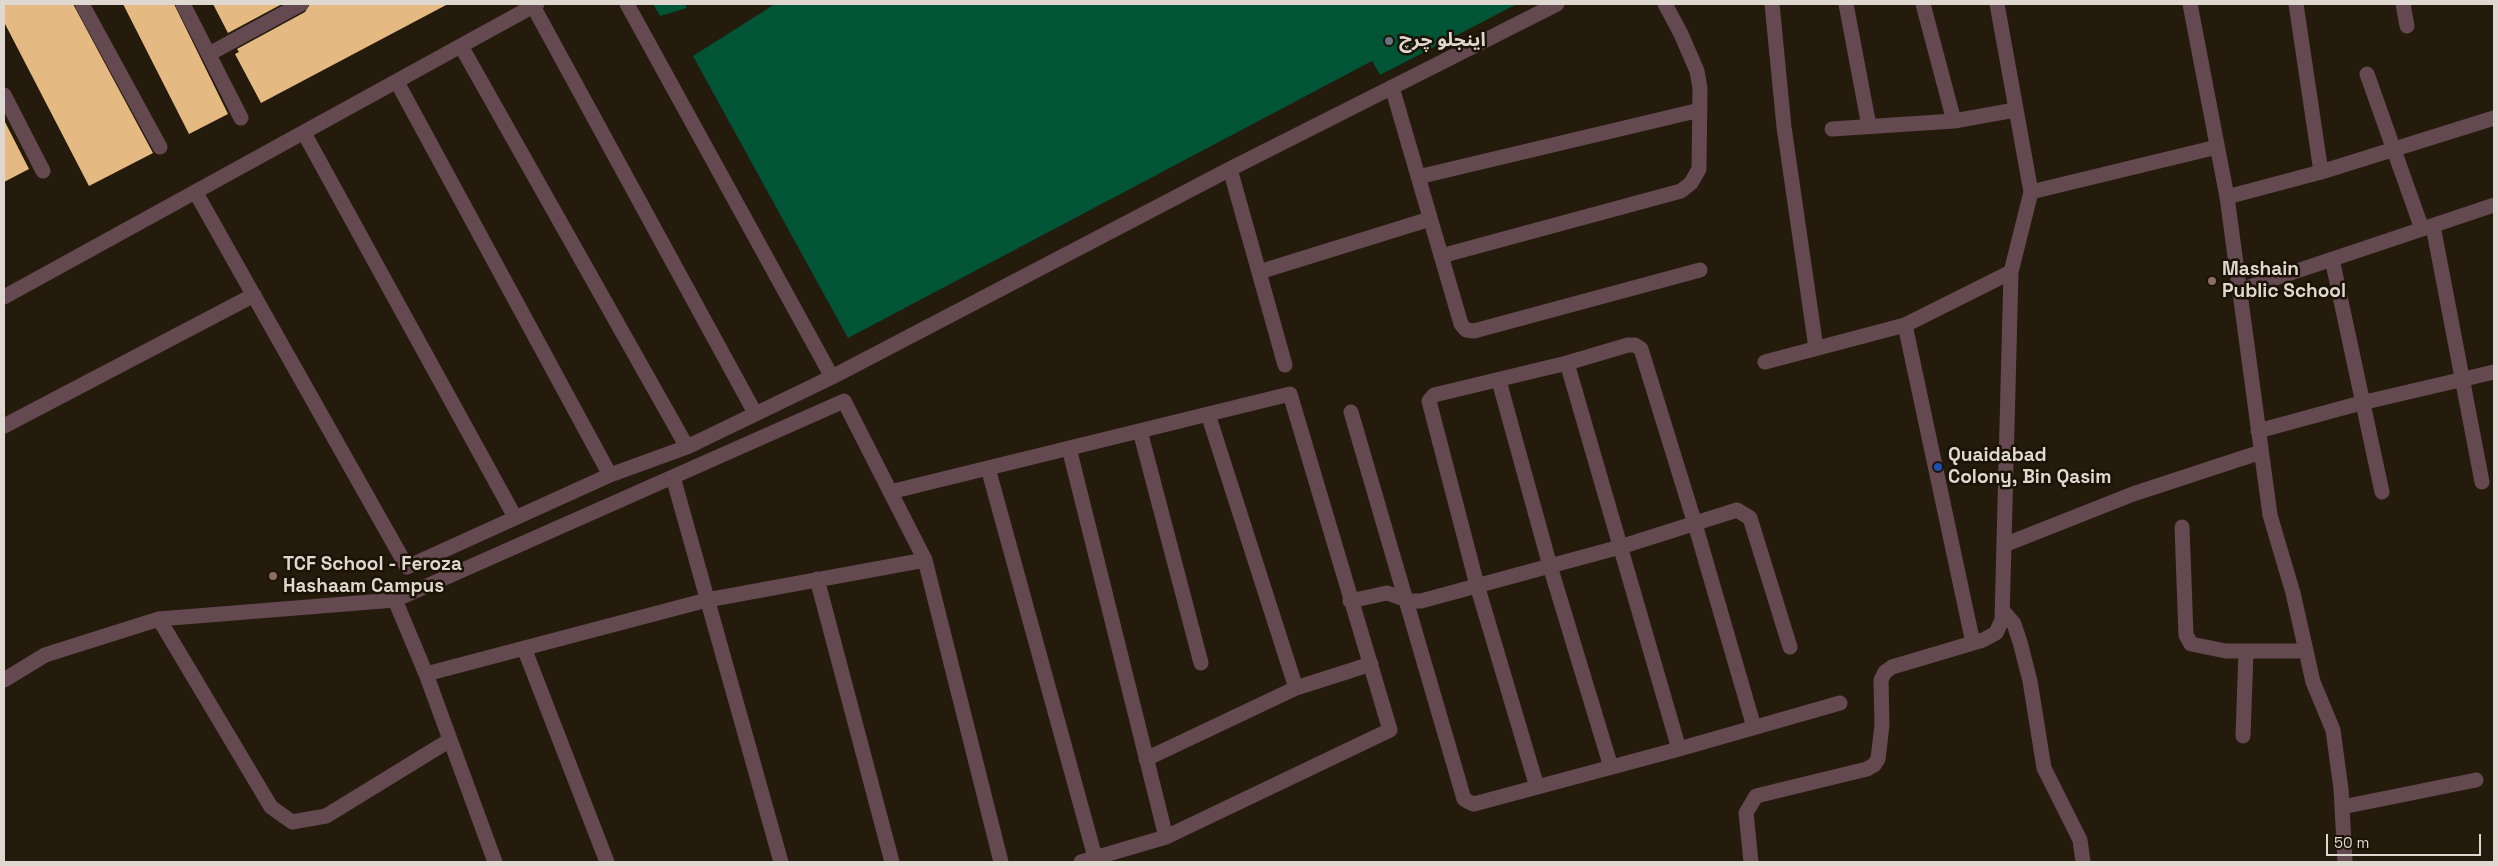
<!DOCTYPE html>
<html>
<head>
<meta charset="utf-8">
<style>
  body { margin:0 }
  #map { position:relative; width:2498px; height:866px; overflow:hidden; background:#251b0d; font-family:"Space Grotesk",sans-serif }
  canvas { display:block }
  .frame { position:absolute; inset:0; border:5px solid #dfd8d0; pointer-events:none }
  .scale { position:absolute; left:2326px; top:834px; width:155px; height:22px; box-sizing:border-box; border:2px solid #dfd8d0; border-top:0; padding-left:6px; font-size:15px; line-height:18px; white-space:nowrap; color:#dfd8d0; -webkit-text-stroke:4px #1c1205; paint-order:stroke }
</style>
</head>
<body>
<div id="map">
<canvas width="2498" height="866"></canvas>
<div class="frame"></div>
<div class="scale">50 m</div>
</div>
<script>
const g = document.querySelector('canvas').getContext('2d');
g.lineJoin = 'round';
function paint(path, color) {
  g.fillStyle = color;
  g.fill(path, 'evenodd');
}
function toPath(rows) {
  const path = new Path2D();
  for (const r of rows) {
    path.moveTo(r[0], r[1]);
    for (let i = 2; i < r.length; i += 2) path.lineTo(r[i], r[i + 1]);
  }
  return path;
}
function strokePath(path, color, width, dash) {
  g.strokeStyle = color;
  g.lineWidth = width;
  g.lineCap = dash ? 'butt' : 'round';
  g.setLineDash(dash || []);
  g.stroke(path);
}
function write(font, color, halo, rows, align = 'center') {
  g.font = font + ' "Space Grotesk","Noto Sans Arabic",sans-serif';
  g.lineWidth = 5;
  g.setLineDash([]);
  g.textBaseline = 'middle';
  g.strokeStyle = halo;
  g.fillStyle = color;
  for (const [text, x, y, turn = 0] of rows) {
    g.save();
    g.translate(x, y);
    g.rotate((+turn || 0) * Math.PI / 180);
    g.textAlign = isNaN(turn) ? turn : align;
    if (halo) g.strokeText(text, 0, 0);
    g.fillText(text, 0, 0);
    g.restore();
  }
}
const forest = toPath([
  [653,4,685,4,687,8,660,16],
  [775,4,1517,4,1380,75,1372,61,848,338,693,56]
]);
const building = toPath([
  [4,4,73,4,153,153,89,186,4,22],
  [123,4,174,4,228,114,189,134],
  [213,4,282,4,228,33],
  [310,4,448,4,261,103,235,54,239,52,237,49,305,12],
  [4,120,29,169,4,182]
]);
const minor = toPath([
  [82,4,160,147],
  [183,4,241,118],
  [627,4,832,377],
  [1772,4,1784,127,1816,348],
  [1846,4,1869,126],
  [1923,4,1954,121],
  [2190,4,2227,197,2270,515,2293,593,2313,682,2333,730,2341,789,2345,862],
  [2296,4,2321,172],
  [2403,4,2407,26],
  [533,6,755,413],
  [461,46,687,447],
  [209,54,301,4],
  [2367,74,2422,229],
  [397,82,610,475],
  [1392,87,1461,324,1466,330,1474,331,1700,270],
  [4,95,43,171],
  [1832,129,1954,121,2015,110],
  [304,133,515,517],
  [1230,169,1285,365],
  [1418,177,1700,110],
  [2031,192,2217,147],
  [196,193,407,567,610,475,687,447,832,377,1230,169,1557,4],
  [2227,197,2321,172,2494,118],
  [2433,226,2482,482],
  [1441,256,1681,191,1691,183,1699,169,1700,88,1697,71,1681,34,1665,4],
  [2332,259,2382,492],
  [1259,272,1430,219],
  [2240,290,2494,205],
  [4,297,537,4],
  [1905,325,1973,643],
  [1765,362,1905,325,2011,272],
  [1567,363,1679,749],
  [1499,381,1550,566,1611,767],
  [1351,412,1464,799,1469,802,1474,804,1679,749,1840,703],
  [1208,414,1296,688],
  [4,426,254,295],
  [1140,431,1201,663],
  [2258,431,2361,403,2494,372],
  [1069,448,1166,837],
  [988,468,1095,857],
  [673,477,781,862],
  [890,492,1290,394,1390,730,1166,837,1081,862],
  [2182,527,2186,635,2191,644,2226,651,2306,651],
  [2004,545,2133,494,2261,452],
  [817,579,892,862],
  [395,600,426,674,495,862],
  [1350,601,1387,593,1410,601,1421,601,1620,547,1737,510,1750,518,1790,647],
  [2002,610,2014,624,2020,642,2030,681,2044,768,2080,840,2083,862],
  [159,619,271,807,292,822,326,816,450,740],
  [524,648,607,862],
  [426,674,707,600,925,560],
  [4,680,45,655,159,619,395,600,844,401,925,560,1001,862],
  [2243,736,2246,652],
  [1146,759,1296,688,1371,664],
  [1537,787,1477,585,1429,401,1434,395,1567,363,1628,345,1635,345,1641,349,1695,524,1754,727],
  [2342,807,2476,780],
  [1751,862,1746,813,1756,796,1867,769,1874,765,1878,759,1882,725,1881,680,1885,672,1892,667,1983,640,1996,633,2002,620,2011,272,2031,192,1997,4]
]);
const markers = [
  [1389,41,5,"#6b7280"],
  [2212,281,5,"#8d6e63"],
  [1938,467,5,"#1a4fb4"],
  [273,576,5,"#8d6e63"]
];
const poiNames = [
  ["اینجلو چرچ",1399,41],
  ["Mashain",2222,270],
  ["Public School",2222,292],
  ["Quaidabad",1948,456],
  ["Colony, Bin Qasim",1948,478],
  ["TCF School - Feroza",283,565],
  ["Hashaam Campus",283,587]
];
paint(forest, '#015537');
paint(building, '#e5ba82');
strokePath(minor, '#654951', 15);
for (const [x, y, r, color] of markers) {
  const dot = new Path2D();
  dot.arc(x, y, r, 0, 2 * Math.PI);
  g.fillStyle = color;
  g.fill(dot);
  strokePath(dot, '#1c1205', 2);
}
write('bold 19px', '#dfd8d0', '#1c1205', poiNames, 'left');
</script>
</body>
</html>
